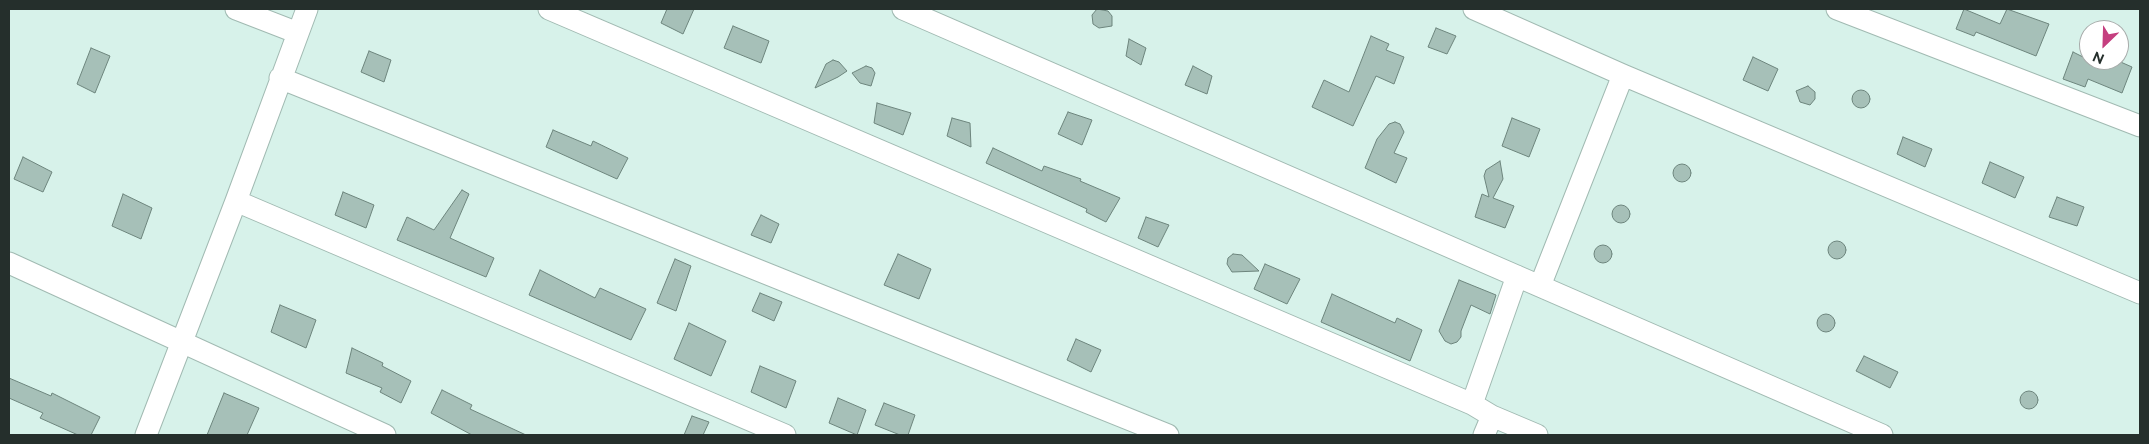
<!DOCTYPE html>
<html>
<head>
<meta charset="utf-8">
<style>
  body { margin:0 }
  #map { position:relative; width:2149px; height:444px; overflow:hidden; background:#d7f2ea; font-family:Raleway,sans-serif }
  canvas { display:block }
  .frame { position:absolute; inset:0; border:10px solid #252f2c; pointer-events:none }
  .north { position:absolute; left:2079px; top:20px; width:50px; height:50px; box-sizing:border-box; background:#fff; border:1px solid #a8acab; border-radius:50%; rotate:204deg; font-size:14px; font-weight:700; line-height:20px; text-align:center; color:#252f2c }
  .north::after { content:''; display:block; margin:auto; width:18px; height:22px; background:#c53f7f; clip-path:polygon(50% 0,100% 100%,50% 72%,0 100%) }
</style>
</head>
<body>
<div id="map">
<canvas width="2149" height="444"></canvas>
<div class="frame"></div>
<div class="north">N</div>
</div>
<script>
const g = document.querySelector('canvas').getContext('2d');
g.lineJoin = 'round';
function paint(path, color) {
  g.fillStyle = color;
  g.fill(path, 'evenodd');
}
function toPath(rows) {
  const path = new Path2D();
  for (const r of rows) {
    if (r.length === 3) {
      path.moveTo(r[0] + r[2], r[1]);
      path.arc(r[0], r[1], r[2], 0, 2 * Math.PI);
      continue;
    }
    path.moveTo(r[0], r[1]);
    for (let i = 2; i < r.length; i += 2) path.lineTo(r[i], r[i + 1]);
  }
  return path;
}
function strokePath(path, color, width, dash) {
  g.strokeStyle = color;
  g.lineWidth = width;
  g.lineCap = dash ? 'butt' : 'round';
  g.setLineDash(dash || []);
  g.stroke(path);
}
const building = toPath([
  [667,9,694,9,683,34,661,23,667,9],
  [1097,9,1108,11,1112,16,1112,26,1099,28,1093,24,1092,15,1097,9],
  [1964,9,2000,24,2007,9,2049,24,2036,56,1976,32,1974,36,1956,29,1964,9],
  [733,26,769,41,761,63,724,48,733,26],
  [1436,28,1456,36,1447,54,1428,47,1436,28],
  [1371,36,1389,44,1386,50,1404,57,1394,84,1376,76,1353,126,1312,107,1324,80,1349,92,1371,36],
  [1129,39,1146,48,1141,65,1126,56,1129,39],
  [91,48,110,56,95,93,77,84,91,48],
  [369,51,391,60,384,82,361,72,369,51],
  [2073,52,2089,60,2116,60,2132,67,2122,93,2088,79,2085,87,2063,79,2073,52],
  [1753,57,1778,69,1768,91,1743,80,1753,57],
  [833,60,839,62,847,71,838,77,815,88,826,64,833,60],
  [866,66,872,68,875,73,871,86,860,83,852,73,866,66],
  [1193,66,1212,76,1207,94,1185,85,1193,66],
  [1808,86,1815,92,1815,99,1810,105,1800,102,1796,91,1808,86],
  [1861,99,9],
  [877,103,911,113,903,135,874,123,877,103],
  [1068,112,1092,120,1082,145,1058,134,1068,112],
  [952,118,970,123,971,147,947,136,952,118],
  [1512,118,1540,129,1529,157,1502,146,1512,118],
  [1395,122,1400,124,1404,132,1394,153,1407,158,1396,183,1365,168,1377,139,1389,124,1395,122],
  [553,130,591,146,593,141,628,158,617,179,546,147,553,130],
  [1903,137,1932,149,1925,167,1897,154,1903,137],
  [993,148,1042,171,1044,166,1081,179,1080,181,1120,198,1106,222,1086,212,1087,209,986,163,993,148],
  [23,157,52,172,43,192,14,179,23,157],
  [1500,161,1503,179,1493,198,1514,206,1505,228,1475,217,1482,194,1489,197,1484,176,1486,170,1500,161],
  [1990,162,2024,177,2015,198,1982,183,1990,162],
  [1682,173,9],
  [462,190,469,194,450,238,494,258,486,277,397,240,407,217,434,230,462,190],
  [343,192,374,205,366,228,335,215,343,192],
  [123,194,152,208,141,239,112,226,123,194],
  [2057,197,2084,207,2077,226,2049,217,2057,197],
  [1621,214,9],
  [761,215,779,224,771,243,751,235,761,215],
  [1146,217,1169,225,1158,247,1138,238,1146,217],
  [1837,250,9],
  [1603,254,9],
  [898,254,931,269,919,299,884,285,898,254],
  [1233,254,1242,255,1259,271,1232,272,1227,264,1228,258,1233,254],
  [675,259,691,266,676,311,657,303,675,259],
  [1265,264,1300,279,1287,304,1254,289,1265,264],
  [540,270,595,298,600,288,646,309,631,340,529,295,540,270],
  [1459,280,1496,295,1490,314,1471,305,1461,331,1461,337,1457,342,1451,344,1445,341,1439,331,1459,280],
  [760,293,782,302,774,321,752,311,760,293],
  [1332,294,1395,323,1397,318,1422,330,1410,361,1321,322,1332,294],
  [280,305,316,320,306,348,271,332,280,305],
  [1826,323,9],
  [689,323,726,341,711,376,674,359,689,323],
  [1076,339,1101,350,1091,372,1067,360,1076,339],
  [352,348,383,363,382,366,411,381,401,403,380,392,382,388,346,373,352,348],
  [1864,356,1898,372,1890,388,1856,371,1864,356],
  [760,366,796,381,786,408,751,392,760,366],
  [9,378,51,396,52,393,100,417,91,435,78,435,40,418,43,413,9,398,9,378],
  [442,390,472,405,470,409,526,435,472,435,431,413,442,390],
  [2029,400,9],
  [224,393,259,408,247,435,207,435,224,393],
  [838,398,866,410,857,435,829,423,838,398],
  [884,403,915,415,908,435,900,435,875,425,884,403],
  [692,416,709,422,703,435,684,435,692,416]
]);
const street = toPath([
  [236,9,298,33],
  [549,9,1472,404,1492,416,1537,435],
  [903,9,1882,435],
  [1474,9,1623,75,2140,293],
  [1837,9,2140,126],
  [280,78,1168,435],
  [236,201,785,435],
  [9,263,385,435],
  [1540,286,1623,75],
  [1472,404,1517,276],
  [146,435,236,201,307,9],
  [1484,435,1492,416]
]);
paint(building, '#a6c0b8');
strokePath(building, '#6d857d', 1);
strokePath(street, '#a1bab2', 23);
strokePath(street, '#fff', 21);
</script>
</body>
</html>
